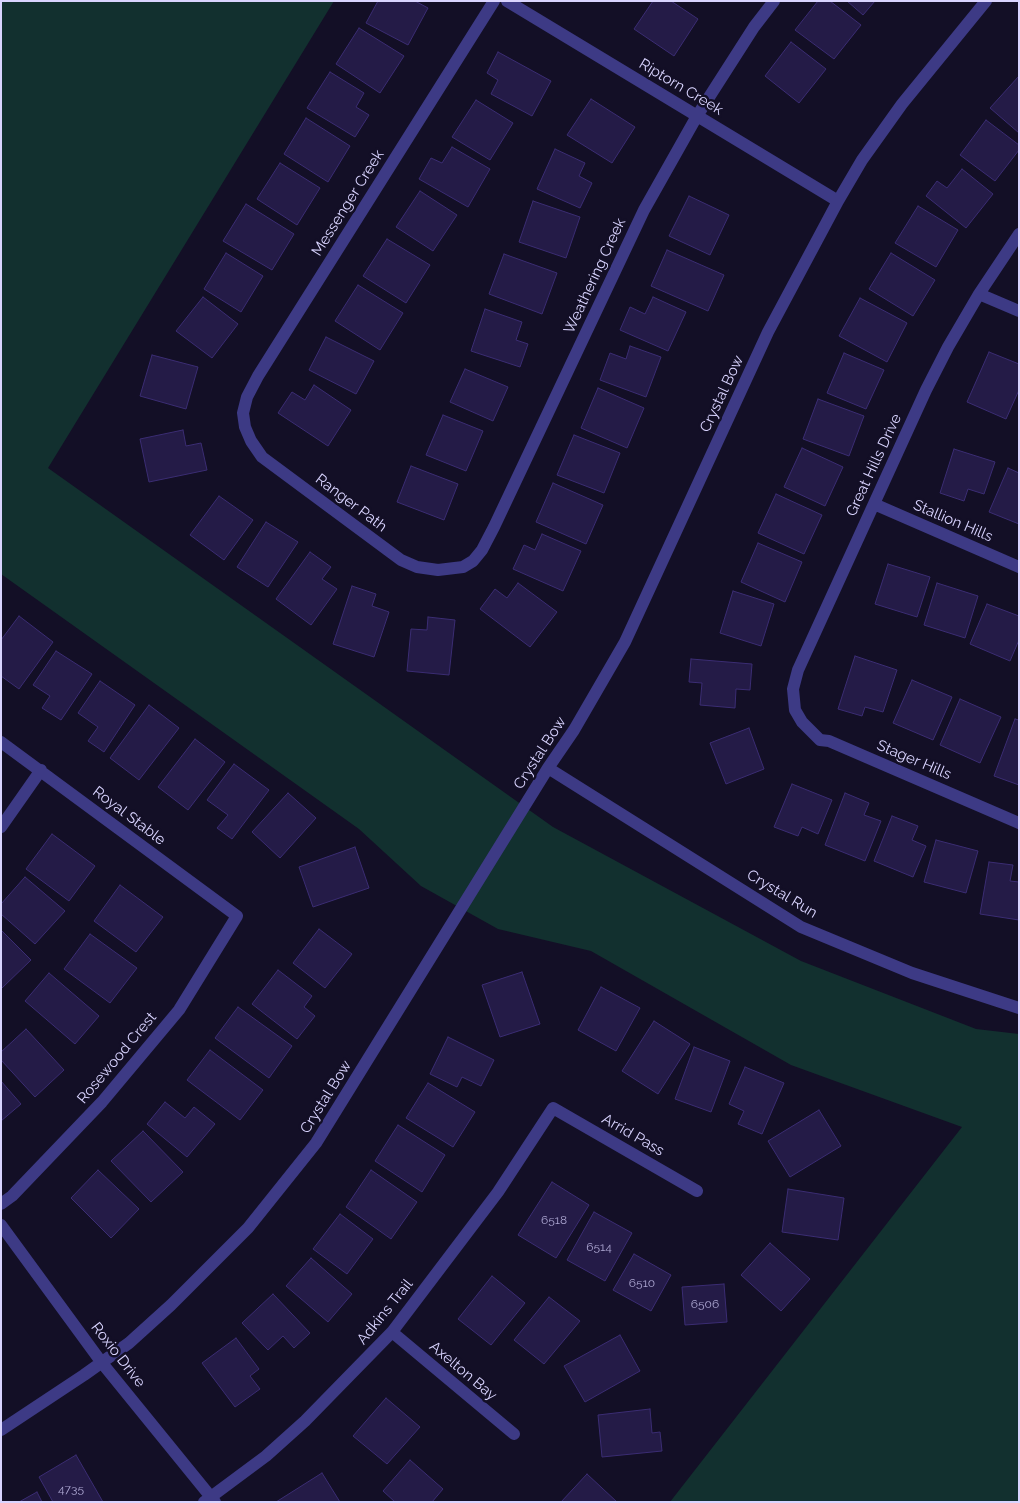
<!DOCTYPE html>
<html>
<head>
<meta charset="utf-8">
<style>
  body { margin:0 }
  #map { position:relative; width:1020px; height:1503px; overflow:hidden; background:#130f26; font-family:Raleway,sans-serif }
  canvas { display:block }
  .frame { position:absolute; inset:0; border:2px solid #d9d4ff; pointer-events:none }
</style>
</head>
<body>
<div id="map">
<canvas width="1020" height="1503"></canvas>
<div class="frame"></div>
</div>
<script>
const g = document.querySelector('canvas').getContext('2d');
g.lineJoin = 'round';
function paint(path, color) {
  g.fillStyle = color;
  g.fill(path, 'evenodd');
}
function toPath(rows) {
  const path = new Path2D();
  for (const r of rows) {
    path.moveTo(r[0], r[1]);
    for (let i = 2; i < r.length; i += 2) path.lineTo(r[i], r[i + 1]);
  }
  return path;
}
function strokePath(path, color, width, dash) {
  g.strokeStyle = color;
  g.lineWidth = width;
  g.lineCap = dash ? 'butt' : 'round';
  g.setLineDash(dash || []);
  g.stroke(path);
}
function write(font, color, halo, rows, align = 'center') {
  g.font = font + ' Raleway,sans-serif';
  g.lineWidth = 5;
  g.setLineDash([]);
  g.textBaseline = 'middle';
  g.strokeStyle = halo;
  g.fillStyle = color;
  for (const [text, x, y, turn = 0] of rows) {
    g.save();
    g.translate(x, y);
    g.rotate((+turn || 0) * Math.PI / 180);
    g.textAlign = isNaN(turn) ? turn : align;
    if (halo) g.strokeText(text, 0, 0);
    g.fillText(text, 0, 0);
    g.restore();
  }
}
const green = toPath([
  [1,1,334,1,48,468,553,827,801,961,976,1029,1019,1034,1019,1502,670,1502,962,1127,791,1065,591,951,498,929,421,886,359,829,1,574]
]);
const building = toPath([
  [378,1,415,1,428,8,408,45,366,23,378,1],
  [653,1,671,1,698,19,674,56,634,29,653,1],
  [818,1,830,1,861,25,834,59,795,30,818,1],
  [847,1,875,1,863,15,847,1],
  [359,28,404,56,380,93,336,64,359,28],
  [791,42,826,69,799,103,765,76,791,42],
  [498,52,551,81,532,116,491,94,498,80,487,73,498,52],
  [330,72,364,93,356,107,369,115,355,137,307,108,330,72],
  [1019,76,1019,133,990,108,1019,76],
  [591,99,635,127,612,163,567,135,591,99],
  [476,100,513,123,490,160,452,137,476,100],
  [306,118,350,146,328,182,284,154,306,118],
  [986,120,1019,145,1019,150,995,181,960,155,986,120],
  [452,147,490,169,468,207,419,179,431,158,442,163,452,147],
  [555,149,585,163,579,176,592,183,580,208,537,189,555,149],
  [280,163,320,188,297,225,257,199,280,163],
  [962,169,993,194,966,228,926,196,937,181,947,188,962,169],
  [420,191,457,215,433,251,396,227,420,191],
  [689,196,729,215,710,255,669,236,689,196],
  [533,201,580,217,566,258,519,242,533,201],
  [246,204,294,234,272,270,223,241,246,204],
  [918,206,958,230,936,267,895,243,918,206],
  [387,239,430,265,406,303,363,276,387,239],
  [667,250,724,275,708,311,651,286,667,250],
  [226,253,263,276,241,312,204,289,226,253],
  [891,253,935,280,913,316,869,289,891,253],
  [504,254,557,273,542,314,489,294,504,254],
  [358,285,403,313,380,350,335,321,358,285],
  [203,297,238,324,212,358,176,331,203,297],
  [653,297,686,312,668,351,620,330,630,307,645,314,653,297],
  [860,298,907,323,887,362,839,336,860,298],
  [485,309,522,322,516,340,528,344,520,367,471,351,485,309],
  [326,337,374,361,356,394,309,370,326,337],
  [630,346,661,357,646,397,600,380,610,353,626,359,630,346],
  [989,352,1019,364,1019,390,1006,419,967,402,989,352],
  [844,353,884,370,866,409,827,393,844,353],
  [152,355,198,367,186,409,140,396,152,355],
  [465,369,508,387,493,421,450,402,465,369],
  [314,385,351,410,328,446,278,413,292,392,305,400,314,385],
  [598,388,644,408,627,448,581,428,598,388],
  [818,399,864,416,849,456,803,439,818,399],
  [443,415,483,431,466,471,426,455,443,415],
  [183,430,186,446,201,443,207,470,149,482,140,439,183,430],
  [574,435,620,453,604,493,557,475,574,435],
  [802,448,843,467,825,506,784,487,802,448],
  [954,449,995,462,984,494,968,489,964,501,940,493,954,449],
  [411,466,458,484,444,520,397,502,411,466],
  [1008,468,1019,473,1019,524,989,512,1008,468],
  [553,483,603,505,586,544,536,522,553,483],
  [776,494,822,515,804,554,758,533,776,494],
  [219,496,253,520,224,560,190,535,219,496],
  [266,522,298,542,268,587,237,567,266,522],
  [542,534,581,551,563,591,513,569,524,545,535,550,542,534],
  [758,543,802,562,785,602,741,582,758,543],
  [310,552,331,567,322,579,337,589,311,625,276,599,310,552],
  [888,564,930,577,917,617,875,604,888,564],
  [518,583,557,612,530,647,480,609,495,589,507,598,518,583],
  [937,583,978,596,965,638,924,625,937,583],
  [352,586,376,594,372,606,389,612,374,657,333,644,352,586],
  [733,591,774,604,761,646,720,633,733,591],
  [987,604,1019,616,1019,640,1010,661,970,644,987,604],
  [19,616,53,642,19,689,1,676,1,640,19,616],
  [428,617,455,620,449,675,407,671,411,629,427,630,428,617],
  [56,651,92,674,61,720,42,708,50,696,33,685,56,651],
  [855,656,897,670,883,712,865,707,862,716,838,709,855,656],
  [691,659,752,664,750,690,736,689,735,708,700,705,702,683,689,682,691,659],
  [912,680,952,697,933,740,893,723,912,680],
  [100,681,135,705,104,752,88,741,98,727,78,713,100,681],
  [960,699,1001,717,980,763,940,745,960,699],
  [149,705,179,728,139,780,110,758,149,705],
  [1015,719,1019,720,1019,785,994,776,1015,719],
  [749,728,764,769,726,784,710,743,749,728],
  [195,739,225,762,188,810,158,787,195,739],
  [234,764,269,790,232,839,217,828,228,815,207,800,234,764],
  [792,784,832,800,818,834,802,827,798,836,774,827,792,784],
  [288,793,316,818,280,858,252,832,288,793],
  [845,793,869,803,864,815,881,821,865,861,825,845,845,793],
  [892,816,918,826,912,840,926,846,913,877,874,861,892,816],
  [52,834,95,866,69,901,26,869,52,834],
  [936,840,978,851,966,893,924,882,936,840],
  [355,847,369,888,313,907,299,867,355,847],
  [989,862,1013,865,1010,881,1019,882,1019,920,980,914,989,862],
  [25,877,65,911,35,944,1,914,1,904,25,877],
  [120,885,163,917,136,952,94,921,120,885],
  [319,929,352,954,325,988,293,963,319,929],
  [1,930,31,960,2,988,1,988,1,930],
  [90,934,137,968,110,1003,64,969,90,934],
  [278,970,312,996,304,1007,315,1016,297,1039,252,1004,278,970],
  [522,972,540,1024,500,1037,482,985,522,972],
  [49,973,99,1016,75,1044,25,1001,49,973],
  [601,987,640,1008,616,1051,578,1030,601,987],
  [238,1007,292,1046,269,1078,215,1038,238,1007],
  [654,1021,690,1044,658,1094,622,1071,654,1021],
  [26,1029,64,1070,35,1097,1,1060,1,1052,26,1029],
  [448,1037,494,1060,481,1086,462,1077,457,1087,430,1074,448,1037],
  [694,1047,730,1061,711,1112,675,1099,694,1047],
  [210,1050,263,1090,240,1120,187,1080,210,1050],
  [745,1067,784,1083,762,1134,738,1124,744,1111,729,1104,745,1067],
  [1,1081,21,1104,1,1121,1,1081],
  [428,1083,475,1112,453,1147,406,1118,428,1083],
  [165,1102,185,1118,194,1107,215,1124,187,1157,147,1124,165,1102],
  [819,1110,841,1146,790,1177,768,1141,819,1110],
  [398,1125,445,1155,422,1192,375,1161,398,1125],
  [143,1131,183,1172,151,1202,111,1161,143,1131],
  [98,1170,139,1209,111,1238,71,1198,98,1170],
  [371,1170,417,1202,391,1239,346,1207,371,1170],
  [552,1182,589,1205,556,1258,518,1235,552,1182],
  [788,1189,844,1198,838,1240,782,1232,788,1189],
  [594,1212,632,1233,605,1281,567,1260,594,1212],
  [340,1214,373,1239,347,1274,313,1249,340,1214],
  [770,1243,810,1279,781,1311,741,1275,770,1243],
  [634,1254,671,1275,651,1311,613,1290,634,1254],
  [311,1258,352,1294,328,1322,286,1286,311,1258],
  [492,1276,525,1303,491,1345,458,1319,492,1276],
  [724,1284,727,1322,685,1325,682,1287,724,1284],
  [273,1294,310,1333,294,1348,283,1336,268,1350,242,1323,273,1294],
  [549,1297,580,1321,544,1364,514,1340,549,1297],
  [620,1335,640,1371,585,1402,564,1366,620,1335],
  [236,1338,259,1369,250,1376,260,1389,235,1407,202,1363,236,1338],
  [386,1398,420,1427,387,1464,353,1436,386,1398],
  [650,1409,652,1433,660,1432,662,1451,602,1457,598,1415,650,1409],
  [76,1455,103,1502,53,1502,39,1477,76,1455],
  [410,1460,443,1489,432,1502,395,1502,383,1491,410,1460],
  [322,1473,340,1502,276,1502,322,1473],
  [587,1474,617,1502,561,1502,587,1474],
  [37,1492,42,1502,19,1502,37,1492]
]);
const street = toPath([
  [494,1,258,376,247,397,243,413,245,427,251,441,262,457,401,560,417,567,438,570,463,567,473,561,482,550,494,527,644,210,697,116,754,27,774,1],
  [507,1,838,201],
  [1019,234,979,294,948,347,926,390,798,670,793,689,795,710,802,722,820,740,829,741,1019,823],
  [979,294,1019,311],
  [874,504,1019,567],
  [1,742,237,916,179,1010,102,1102,12,1196,1,1204],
  [548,768,801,927,912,973,1019,1008],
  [1,827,41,770],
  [1,1225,102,1363,215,1502],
  [392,1332,514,1434],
  [1,1430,84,1375,129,1343,171,1305,248,1228,316,1143,548,768,574,730,625,642,768,332,838,201,862,160,902,104,986,1],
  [204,1502,266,1456,305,1421,392,1332,498,1192,553,1108,697,1191]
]);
const numberNames = [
  ["6518",554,1220],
  ["6514",599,1247],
  ["6510",642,1283],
  ["6506",705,1304],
  ["4735",71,1489]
];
const streetNames = [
  ["Riptorn Creek",681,87,31],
  ["Messenger Creek",348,203,-58],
  ["Weathering Creek",595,276,-65],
  ["Crystal Bow",722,394,-65],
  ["Great Hills Drive",874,465,-65],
  ["Ranger Path",351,503,37],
  ["Stallion Hills",953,521,23],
  ["Crystal Bow",540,753,-57],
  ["Stager Hills",914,760,23],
  ["Royal Stable",129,816,37],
  ["Crystal Run",782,894,31],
  ["Rosewood Crest",117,1058,-50],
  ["Crystal Bow",326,1097,-58],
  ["Arrid Pass",633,1135,30],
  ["Adkins Trail",385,1312,-51],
  ["Roxio Drive",118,1355,52],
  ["Axelton Bay",463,1371,40]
];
paint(green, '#12302f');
paint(building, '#241b47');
strokePath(building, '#3b2d73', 1);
strokePath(street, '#3d3a85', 12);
write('12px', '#aca6d1', null, numberNames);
write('15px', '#d9d4ff', '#130f26', streetNames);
</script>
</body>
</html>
